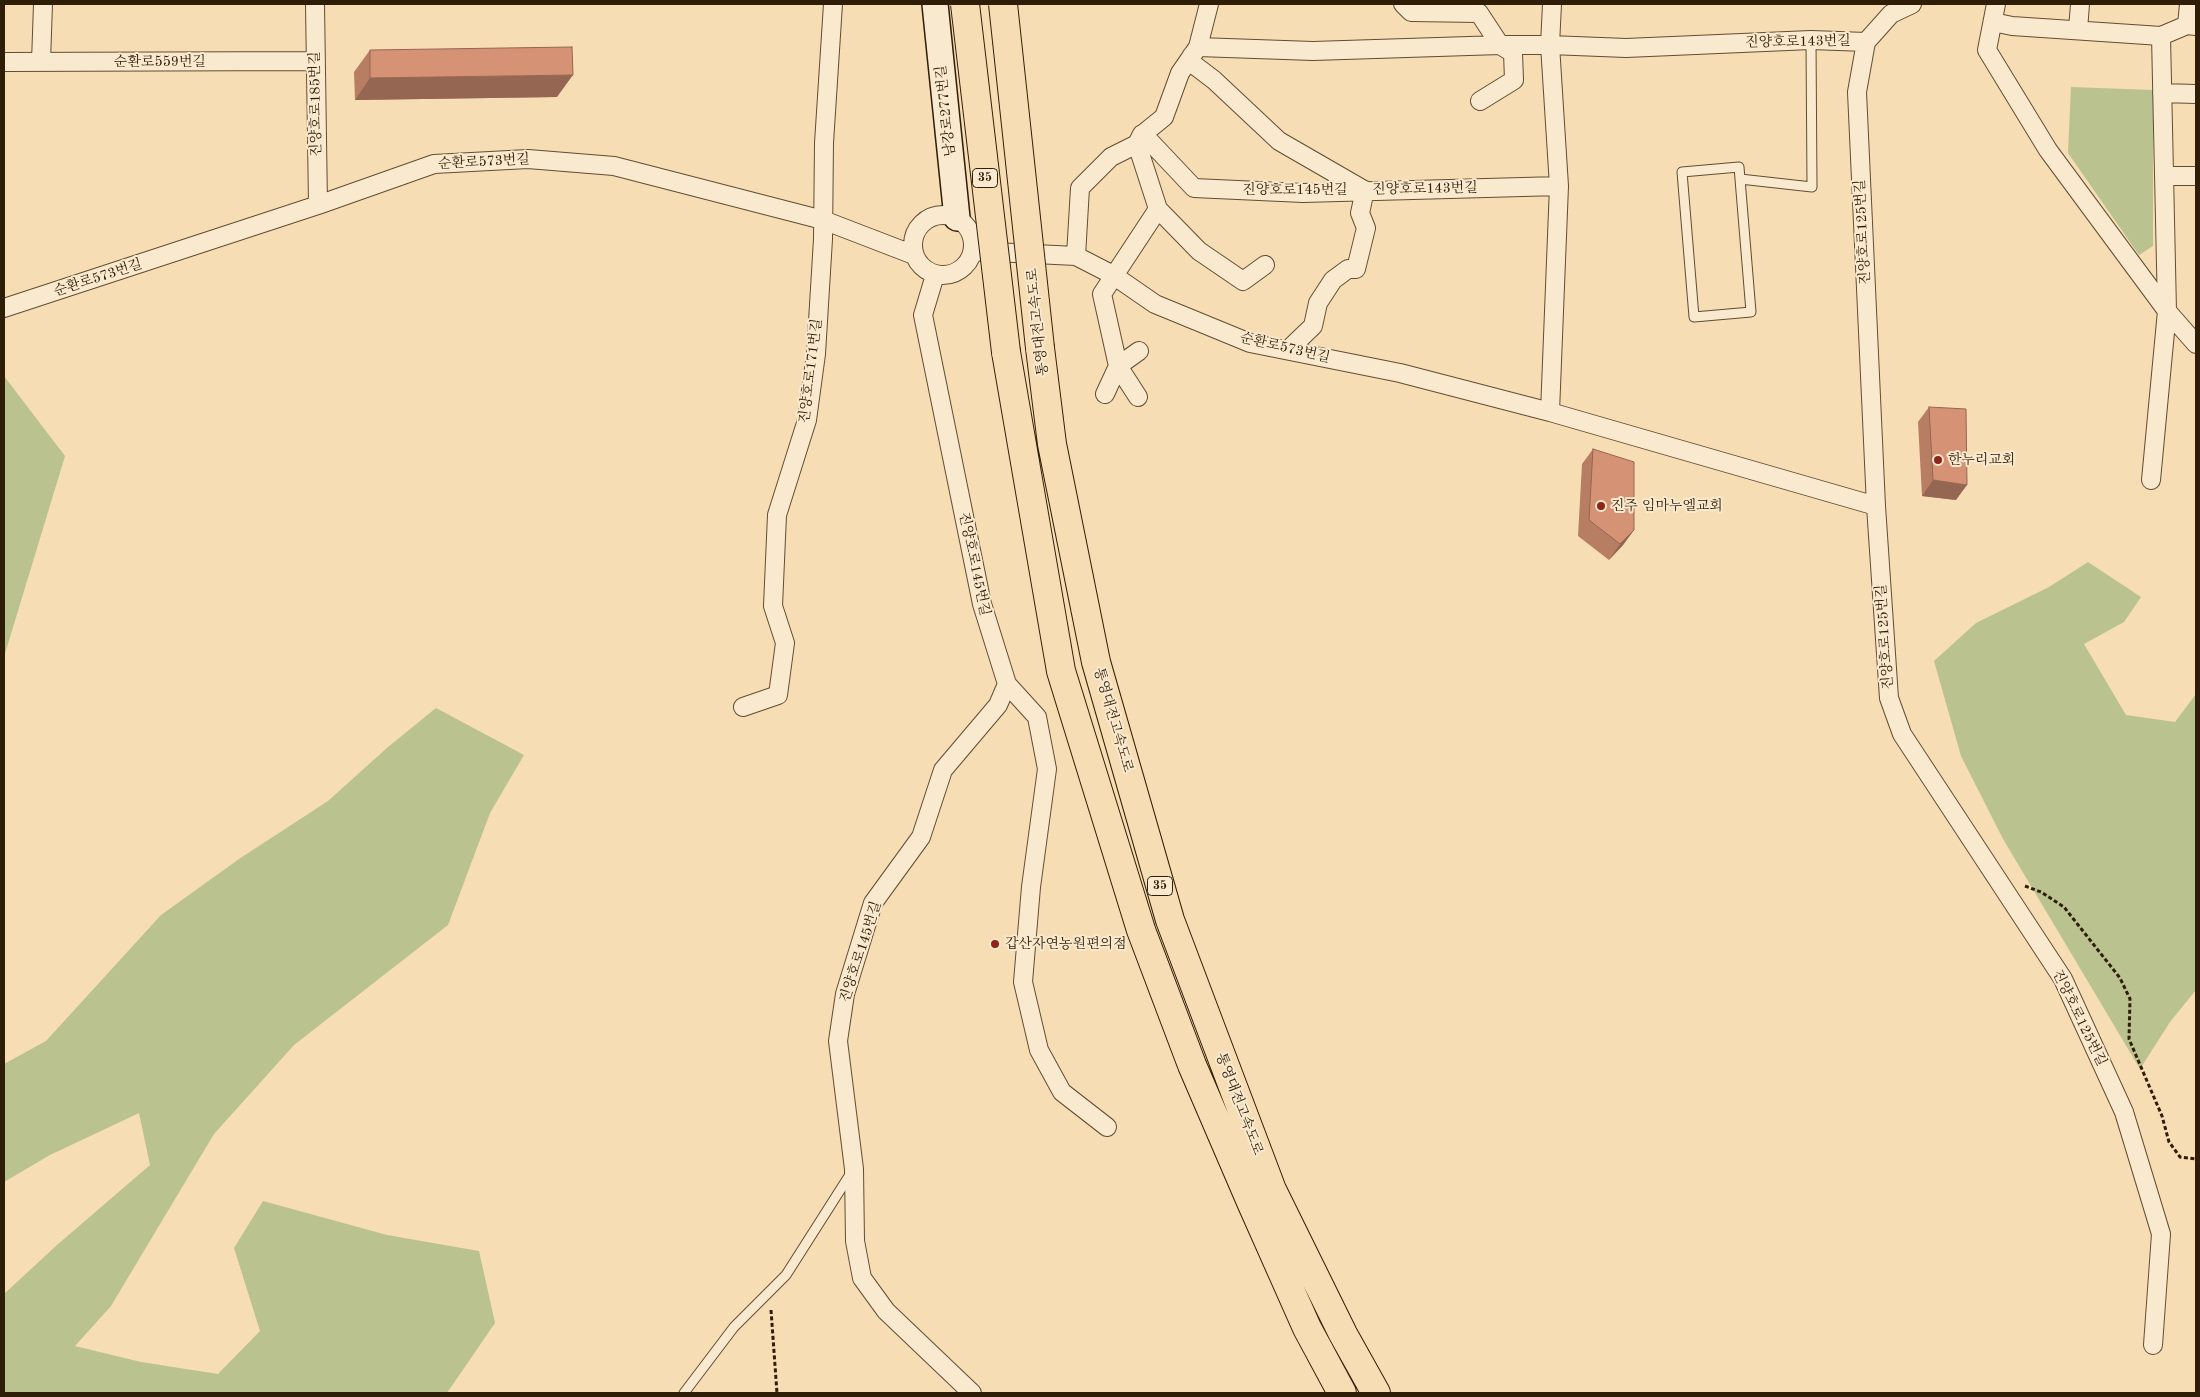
<!DOCTYPE html>
<html>
<head>
<meta charset="utf-8">
<style>
  body { margin:0 }
  #map { position:relative; width:2200px; height:1397px; overflow:hidden; background:#f6ddb4; font-family:"Old Standard TT",serif }
  canvas { display:block }
  .frame { position:absolute; inset:0; border:5px solid #301d07; pointer-events:none }
</style>
</head>
<body>
<div id="map">
<canvas width="2200" height="1397"></canvas>
<div class="frame"></div>
</div>
<script>
const g = document.querySelector('canvas').getContext('2d');
g.lineJoin = 'round';
function paint(path, color) {
  g.fillStyle = color;
  g.fill(path, 'evenodd');
}
function toPath(rows) {
  const path = new Path2D();
  for (const r of rows) {
    if (r.length === 3) {
      path.moveTo(r[0] + r[2], r[1]);
      path.arc(r[0], r[1], r[2], 0, 2 * Math.PI);
      continue;
    }
    path.moveTo(r[0], r[1]);
    for (let i = 2; i < r.length; i += 2) path.lineTo(r[i], r[i + 1]);
  }
  return path;
}
function strokePath(path, color, width, dash) {
  g.strokeStyle = color;
  g.lineWidth = width;
  g.lineCap = dash ? 'butt' : 'round';
  g.setLineDash(dash || []);
  g.stroke(path);
}
function write(font, color, halo, rows, align = 'center') {
  g.font = font + ' "Old Standard TT","Noto Serif KR",serif';
  g.lineWidth = 4;
  g.setLineDash([]);
  g.textBaseline = 'middle';
  g.strokeStyle = halo;
  g.fillStyle = color;
  for (const [text, x, y, turn = 0] of rows) {
    g.save();
    g.translate(x, y);
    g.rotate((+turn || 0) * Math.PI / 180);
    g.textAlign = isNaN(turn) ? turn : align;
    if (halo) g.strokeText(text, 0, 0);
    g.fillText(text, 0, 0);
    g.restore();
  }
}
const green = toPath([
  [2071,87,2153,90,2153,246,2139,255,2068,153],
  [4,376,65,456,4,657],
  [2088,562,2141,597,2124,622,2084,644,2126,715,2175,722,2196,694,2196,990,2170,1022,2140,1069,2003,839,1961,756,1934,661,1976,623,2049,587],
  [436,708,524,755,490,813,448,925,294,1045,214,1134,111,1306,75,1346,141,1362,218,1374,260,1331,234,1248,263,1201,387,1235,479,1251,495,1323,447,1393,4,1393,4,1294,57,1245,150,1165,139,1113,50,1155,4,1182,4,1064,46,1041,161,915,239,859,328,801,388,747]
]);
const path = toPath([
  [2025,886,2041,892,2064,907,2120,978,2130,999,2129,1039,2162,1116,2169,1142,2180,1157,2196,1159],
  [771,1310,777,1393]
]);
const lane = toPath([
  [1740,179,1751,312,1694,317,1682,172,1739,167,1740,179,1812,187,1811,40],
  [684,1393,734,1327,786,1275,851,1173]
]);
const street = toPath([
  [315,4,318,205],
  [1209,4,1198,47,1180,73,1164,117,1143,134,1194,188,1303,193,1559,186],
  [1403,4,1411,12,1479,13,1500,45,1513,53,1514,80,1480,101],
  [1912,4,1891,14,1866,42,1857,92,1876,506,1889,698,1902,734,2063,979,2124,1112,2161,1234,2153,1345],
  [1996,4,1987,50,2048,150,2167,311,2151,480],
  [1993,22,2012,26,2161,36,2187,25,2196,26],
  [2187,25,2189,4],
  [2078,30,2080,4],
  [2161,36,2167,311,2196,344],
  [1198,47,1313,51,1500,45,1550,45,1626,48,1811,40,1866,42],
  [1192,55,1189,61,1214,80,1279,141,1364,190],
  [4,62,316,61],
  [41,62,43,4],
  [2162,93,2196,94],
  [1137,144,1158,209,1102,294,1118,366,1139,351],
  [2164,176,2196,176],
  [1158,209,1199,251,1243,281,1265,265],
  [943,245,30],
  [974,251,1076,256,1113,275,1155,304,1250,343,1400,373,1550,412,1876,506],
  [1076,256,1080,188,1111,157,1137,144,1142,134],
  [935,275,923,315,982,604,1007,684,998,705,943,770,921,837,873,903,845,994,838,1041,854,1169,855,1241,862,1278,886,1311,972,1393],
  [4,308,318,205,434,164,528,159,614,166,823,220,914,255],
  [1288,350,1313,326,1318,303,1333,280,1348,269,1356,269,1366,228,1360,213,1365,190],
  [1105,394,1118,366,1138,397],
  [1550,412,1559,186,1550,45,1552,4],
  [1007,684,1037,717,1047,769,1031,887,1023,982,1039,1050,1062,1092,1107,1127],
  [743,707,778,695,785,643,773,606,777,515,807,420,816,354,823,239,824,143,833,4]
]);
const secondary = toPath([
  [935,4,957,218]
]);
const highway = toPath([
  [1040,348,1052,444,1096,662,1170,920,1272,1190,1343,1334,1376,1393],
  [1006,352,1061,671,1141,930,1192,1065,1251,1202,1307,1328,1342,1393]
]);
const highwayBridge = toPath([
  [965,4,1006,352],
  [1003,4,1040,348]
]);
const wall = toPath([
  [370,50,557,97,355,100,354,72],
  [1929,407,1956,500,1922,496,1918,422],
  [1593,449,1634,530,1623,545,1609,560,1578,536,1582,464]
]);
const shadedWall = toPath([
  [366,4,435,4,365,5],
  [573,75,557,97,355,100,370,78],
  [1933,480,1967,485,1956,500,1922,496],
  [1634,530,1623,545,1609,560,1620,544]
]);
const building = toPath([
  [572,47,573,75,370,78,370,50,572,47],
  [1929,407,1966,409,1967,485,1933,480,1929,407],
  [1593,449,1634,462,1634,530,1620,544,1589,520,1593,449]
]);
const markers = [
  [1938,460,5,"#8f2418"],
  [1601,506,5,"#8f2418"],
  [995,944,5,"#8f2418"]
];
const shields = [
  [985,178,25],
  [1160,886,25]
];
const shieldNames = [
  ["35",985,178],
  ["35",1160,886]
];
const streetNames = [
  ["진양호로143번길",1798,42,-1],
  ["순환로559번길",160,62],
  ["진양호로185번길",316,104,-91],
  ["남강로277번길",946,111,-96],
  ["순환로573번길",484,162,-3],
  ["진양호로143번길",1425,189,-1],
  ["진양호로145번길",1295,190],
  ["진양호로125번길",1863,232,-93],
  ["순환로573번길",98,278,-18],
  ["통영대전고속도로",1038,322,-96],
  ["순환로573번길",1285,348,13],
  ["진양호로171번길",811,371,-83],
  ["진양호로145번길",974,564,78],
  ["진양호로125번길",1885,637,-94],
  ["통영대전고속도로",1113,720,74],
  ["진양호로145번길",861,952,-72],
  ["진양호로125번길",2079,1018,64],
  ["통영대전고속도로",1239,1104,69]
];
const poiNames = [
  ["한누리교회",1948,460],
  ["진주 임마누엘교회",1611,506],
  ["갑산자연농원편의점",1005,944]
];
paint(green, '#bac28f');
strokePath(lane, '#624d32', 11);
strokePath(street, '#624d32', 20);
strokePath(secondary, '#301d07', 28);
strokePath(highway, '#301d07', 30);
strokePath(path, '#301d07', 3, [4, 2.5]);
strokePath(lane, '#f9e9ce', 9);
strokePath(street, '#f9e9ce', 18);
strokePath(secondary, '#f9e9ce', 25);
strokePath(highway, '#f6ddb4', 28);
strokePath(highwayBridge, '#301d07', 30, []);
strokePath(highwayBridge, '#f6ddb4', 28);
paint(wall, '#b77e64');
paint(shadedWall, '#956651');
paint(building, '#d59274');
strokePath(building, '#956651', 1);
for (const [x, y, r, color] of markers) {
  const dot = new Path2D();
  dot.arc(x, y, r, 0, 2 * Math.PI);
  g.fillStyle = color;
  g.fill(dot);
  strokePath(dot, '#f9e9ce', 2);
}
for (const [x, y, w] of shields) {
  const box = new Path2D();
  box.roundRect(x - w / 2, y - 9.5, w, 19, 4);
  g.fillStyle = '#f9e9ce';
  g.fill(box);
  strokePath(box, '#301d07', 1);
}
write('bold 12px', '#301d07', null, shieldNames);
write('14px', '#301d07', '#f9e9ce', streetNames);
write('14px', '#301d07', '#f9e9ce', poiNames, 'left');
</script>
</body>
</html>
